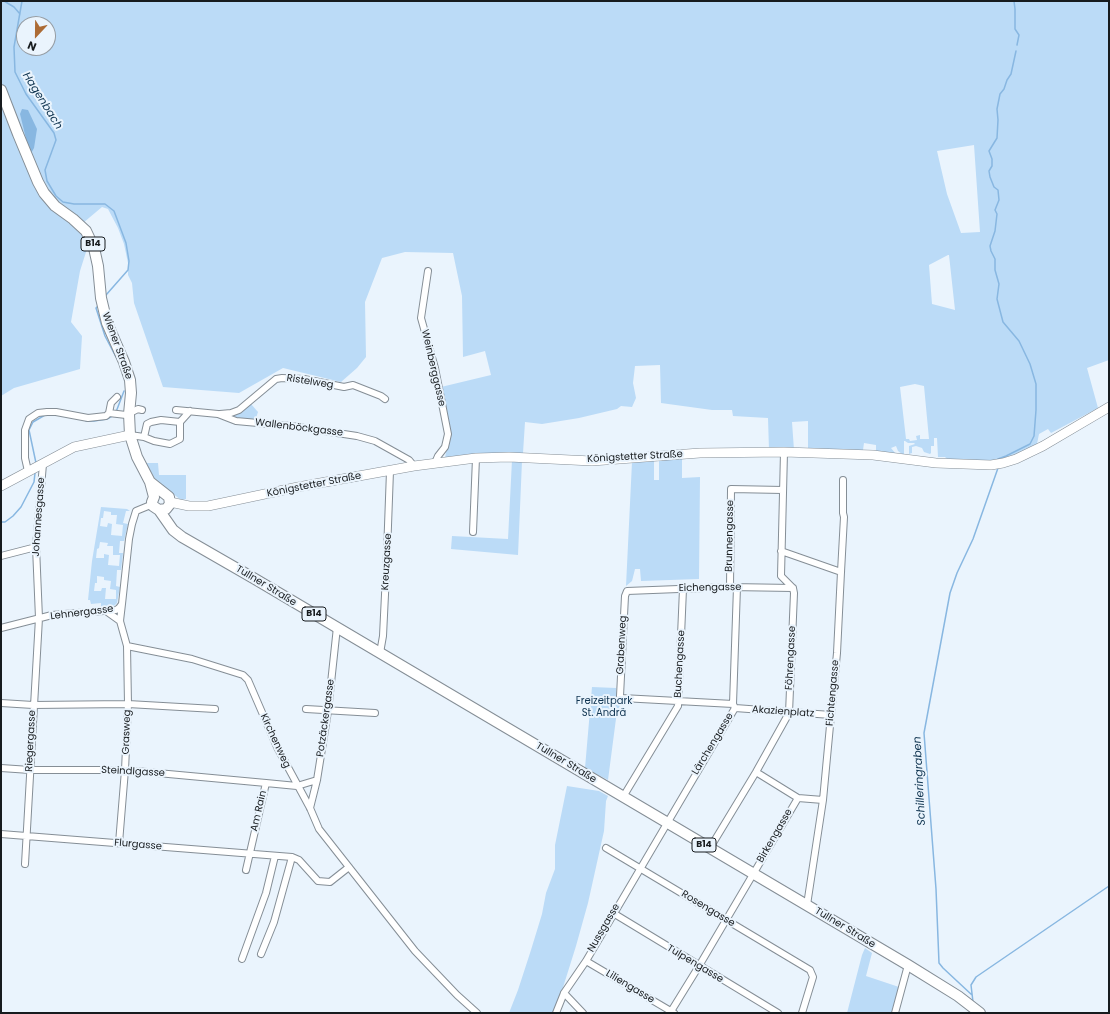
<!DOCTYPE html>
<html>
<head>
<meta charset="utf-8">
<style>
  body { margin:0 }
  #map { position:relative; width:1110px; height:1014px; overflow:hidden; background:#eaf4fd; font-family:Poppins,sans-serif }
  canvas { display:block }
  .frame { position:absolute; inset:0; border:2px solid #171b1e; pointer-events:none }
  .north { position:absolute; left:16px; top:16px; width:40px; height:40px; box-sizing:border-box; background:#eaf4fd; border:1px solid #969da4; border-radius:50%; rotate:202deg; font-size:11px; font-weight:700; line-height:16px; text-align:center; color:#171b1e }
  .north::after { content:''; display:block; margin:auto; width:14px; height:18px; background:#ac6b35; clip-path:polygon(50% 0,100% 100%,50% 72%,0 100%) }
</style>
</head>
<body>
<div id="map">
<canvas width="1110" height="1014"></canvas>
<div class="frame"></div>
<div class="north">N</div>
</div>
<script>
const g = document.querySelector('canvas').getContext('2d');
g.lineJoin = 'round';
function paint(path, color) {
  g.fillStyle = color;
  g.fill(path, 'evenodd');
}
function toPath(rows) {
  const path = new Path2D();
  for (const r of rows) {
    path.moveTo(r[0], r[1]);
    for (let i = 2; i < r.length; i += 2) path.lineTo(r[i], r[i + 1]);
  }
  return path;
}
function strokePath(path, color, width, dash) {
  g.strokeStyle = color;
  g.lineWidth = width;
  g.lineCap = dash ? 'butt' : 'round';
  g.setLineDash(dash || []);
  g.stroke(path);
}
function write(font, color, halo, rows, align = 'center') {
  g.font = font + ' Poppins,sans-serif';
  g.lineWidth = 4;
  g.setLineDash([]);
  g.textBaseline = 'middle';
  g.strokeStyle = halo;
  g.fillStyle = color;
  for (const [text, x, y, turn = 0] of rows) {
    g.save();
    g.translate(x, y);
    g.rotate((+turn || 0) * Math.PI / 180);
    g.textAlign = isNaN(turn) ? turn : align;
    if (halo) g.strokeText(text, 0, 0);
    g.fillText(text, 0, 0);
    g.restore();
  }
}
const green = toPath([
  [1,1,1109,1,1109,360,1087,368,1098,408,1051,433,1048,429,1039,434,1037,444,1032,448,1008,459,991,461,948,460,945,457,938,457,937,438,934,438,934,452,934,446,931,446,931,453,930,454,924,452,922,448,916,446,912,447,912,453,909,454,909,446,915,444,914,443,908,443,905,441,904,441,904,454,902,454,898,451,896,446,891,448,896,454,876,452,876,445,864,443,863,450,808,450,808,421,792,422,794,450,769,450,768,418,733,416,732,410,712,410,661,403,660,365,635,366,633,383,636,398,632,407,621,406,617,409,579,418,542,424,525,422,523,453,445,458,449,435,441,387,491,375,485,351,463,357,462,296,453,253,405,252,382,258,365,302,366,357,357,368,341,382,283,368,239,393,163,387,134,303,132,283,128,275,128,263,124,244,118,228,108,209,102,207,83,223,88,248,86,252,80,271,71,322,82,336,80,369,14,388,1,396],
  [24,24,48,24,48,48,24,48],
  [974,145,980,232,961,233,947,194,937,151],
  [948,255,949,255,955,310,932,304,929,265],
  [915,384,924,386,929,439,920,439,920,435,916,436,917,440,910,441,909,439,906,439,900,387],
  [251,404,258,412,255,421,237,418,224,414,239,411],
  [682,459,682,478,700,477,699,579,641,581,640,569,635,569,632,581,626,586,632,462,654,460,654,480,659,480,659,460],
  [512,460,522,461,518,555,451,549,452,536,508,539],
  [145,463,158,463,159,475,186,475,186,499,181,500,155,480,153,475],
  [101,507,127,509,130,511,126,511,123,523,128,524,124,541,120,541,119,553,123,553,121,570,117,570,116,586,120,587,117,603,113,607,101,607,101,603,91,604,90,600,88,600,92,561],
  [104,511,111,512,111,515,117,515,116,524,123,525,122,536,111,535,112,524,108,523,107,527,100,526,101,518,103,518],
  [100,542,108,543,107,546,113,546,113,555,120,555,119,566,108,565,109,555,104,554,104,558,96,558,97,549,99,548],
  [97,576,104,577,104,580,111,581,110,589,116,590,116,599,105,599,106,588,102,588,101,591,94,591,95,583,97,583],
  [592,687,616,688,617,700,622,702,617,711,608,780,585,768],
  [567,786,599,791,608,796,606,801,604,831,588,903,576,946,555,1013,509,1013,518,990,531,950,542,914,546,893,555,869,555,845],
  [865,948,872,953,866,976,899,987,891,1013,847,1013,862,955]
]);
const water = toPath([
  [22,109,28,110,37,129,34,148,30,155,20,114]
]);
const stream = toPath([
  [1,1,4,1,14,7,20,14],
  [22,1,14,47,15,72,26,94,54,133,56,140,45,170,47,181,56,196,63,202,74,204,105,204,114,211,126,243,129,261,128,270,106,295],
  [1014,1,1015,9,1015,29,1019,35,1017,45],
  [99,305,96,308,105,336,116,357],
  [116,412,124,391],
  [86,421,94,421,107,419,114,415],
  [998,459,1006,456,1030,444,1034,436,1036,410,1036,384,1030,364,1019,341,1003,322,997,299,999,284,995,270,995,259,991,251,990,246,995,231,997,214,995,210,999,200,998,190,994,187,990,177,989,171,992,166,992,159,989,151,997,138,998,120,997,109,1000,94,1004,89,1007,80,1011,74,1016,51],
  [36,463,29,430,33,422,45,415],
  [1,522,5,522,13,516,21,507,34,482,35,473],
  [972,995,943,968,939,963,936,889,924,733,950,593,957,573,973,539,998,468],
  [973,1002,971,985,976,977,1109,886]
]);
const minor = toPath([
  [428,271,421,318,435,368,448,434,445,447,438,456,435,463],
  [176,410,218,414,236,421,291,426,357,436,375,441,409,460,414,466],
  [109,413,126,415,138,409,142,410],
  [220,414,231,413,239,410,276,379,282,378,304,379,344,387,353,385,381,396,385,399],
  [130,435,144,437,154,441,170,444,180,439,180,422,190,411],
  [144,437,147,424,151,422,161,420,180,422],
  [28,471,25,458,25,430,29,419,38,413,47,412,56,412,88,418,106,416,109,413,111,403,117,397],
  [473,532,476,458],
  [781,551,841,572],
  [1,556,36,547],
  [730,587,731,489,783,490],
  [106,611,120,621],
  [1,628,52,615,116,610,119,608,122,604,129,539,132,524,136,511,153,504],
  [127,646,192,659,243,675,248,680,277,747,310,808,319,829,415,951,457,995,477,1013],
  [380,653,383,636,387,553,390,471],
  [1,703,33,705,128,704,215,709],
  [733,704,622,698,620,696,625,596,627,591,730,587,793,588],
  [735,708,831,715],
  [306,709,375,713],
  [1,768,30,770,125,770,266,783],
  [756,772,798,798,823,800],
  [623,797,678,706,683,589],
  [310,808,317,780,328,711,337,627],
  [1,834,292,857,299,860,318,881,330,882,349,867],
  [119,843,125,770,128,704,127,646,120,621,122,604],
  [606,848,810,970,813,977,802,1013],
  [710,848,756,772,789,713,794,593,793,588,781,576,784,452],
  [25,864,39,618,36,547,43,464],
  [246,870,266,783,297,786,317,780],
  [807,905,823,800,831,715,837,653,841,572,844,517,843,513,843,480],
  [613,913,778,1013],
  [261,954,274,922,292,857],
  [242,959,266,893,275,856],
  [586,961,674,1013],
  [564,993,583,1013],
  [556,1013,564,993,586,961,735,708,733,704,737,587],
  [670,1013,699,966,798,798],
  [895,1013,908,965]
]);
const secondary = toPath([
  [1,486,74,447,130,435],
  [170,502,189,506,208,506,298,487,414,466,476,458,509,457,592,461,700,453,784,452,873,455,936,463,991,465,1003,463,1016,459,1043,446,1109,407]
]);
const primary = toPath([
  [1,90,18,134,38,182,44,193,55,206,73,219,86,231,94,248,98,266,101,298,107,323,124,362,130,380,131,393,129,414,130,435,137,457,150,482,169,497,170,504,166,509,159,510,153,506,152,502,154,497,150,482],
  [159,510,173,530,182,537,255,579,908,965,958,996,980,1013]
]);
const shields = [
  [93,244,24],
  [314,614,24],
  [704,845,24]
];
const shieldNames = [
  ["B14",93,244],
  ["B14",314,614],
  ["B14",704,845]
];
const streetNames = [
  ["Wiener Straße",117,346,70],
  ["Weinberggasse",433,368,77],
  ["Ristelweg",310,382,9],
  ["Wallenböckgasse",299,428,7],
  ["Königstetter Straße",635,457,-3],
  ["Königstetter Straße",314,485,-11],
  ["Johannesgasse",39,517,-86],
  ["Brunnengasse",730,536,-89],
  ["Kreuzgasse",387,562,-87],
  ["Tullner Straße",266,586,31],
  ["Eichengasse",710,588,-1],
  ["Lehnergasse",82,613,-7],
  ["Grabenweg",622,645,-87],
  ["Föhrengasse",791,658,-87],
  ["Buchengasse",680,664,-87],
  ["Fichtengasse",833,693,-85],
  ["Akazienplatz",783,712,4],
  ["Potzäckergasse",326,718,-82],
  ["Grasweg",127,732,-88],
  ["Riegergasse",31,741,-87],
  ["Kirchenweg",275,741,65],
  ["Lärchengasse",713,744,-59],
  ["Tullner Straße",566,763,31],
  ["Steindlgasse",133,772,3],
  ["Am Rain",259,811,-77],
  ["Birkengasse",775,836,-60],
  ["Flurgasse",138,845,5],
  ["Rosengasse",708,909,31],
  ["Nussgasse",604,928,-60],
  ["Tullner Straße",845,928,31],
  ["Tulpengasse",695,964,31],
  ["Liliengasse",630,987,31]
];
const parkNames = [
  ["Freizeitpark",604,701],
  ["St. Andrä",604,713]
];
const waterNames = [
  ["Hagenbach",42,101,58],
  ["Schilleringraben",920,781,-93]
];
paint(green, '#bbdbf7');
paint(water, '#88b7e1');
strokePath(stream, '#88b7e1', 1.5);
strokePath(minor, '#858e96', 8);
strokePath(secondary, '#858e96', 10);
strokePath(primary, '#858e96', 12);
strokePath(minor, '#fff', 6);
strokePath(secondary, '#fff', 9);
strokePath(primary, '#fff', 10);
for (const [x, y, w] of shields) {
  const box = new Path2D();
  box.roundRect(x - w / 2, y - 7, w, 14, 3);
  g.fillStyle = '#eaf4fd';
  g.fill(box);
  strokePath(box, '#171b1e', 1);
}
write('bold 9px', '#171b1e', null, shieldNames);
write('10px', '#171b1e', '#eaf4fd', streetNames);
write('10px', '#103451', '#eaf4fd', parkNames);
write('italic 11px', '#0e334f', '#eaf4fd', waterNames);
</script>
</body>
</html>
